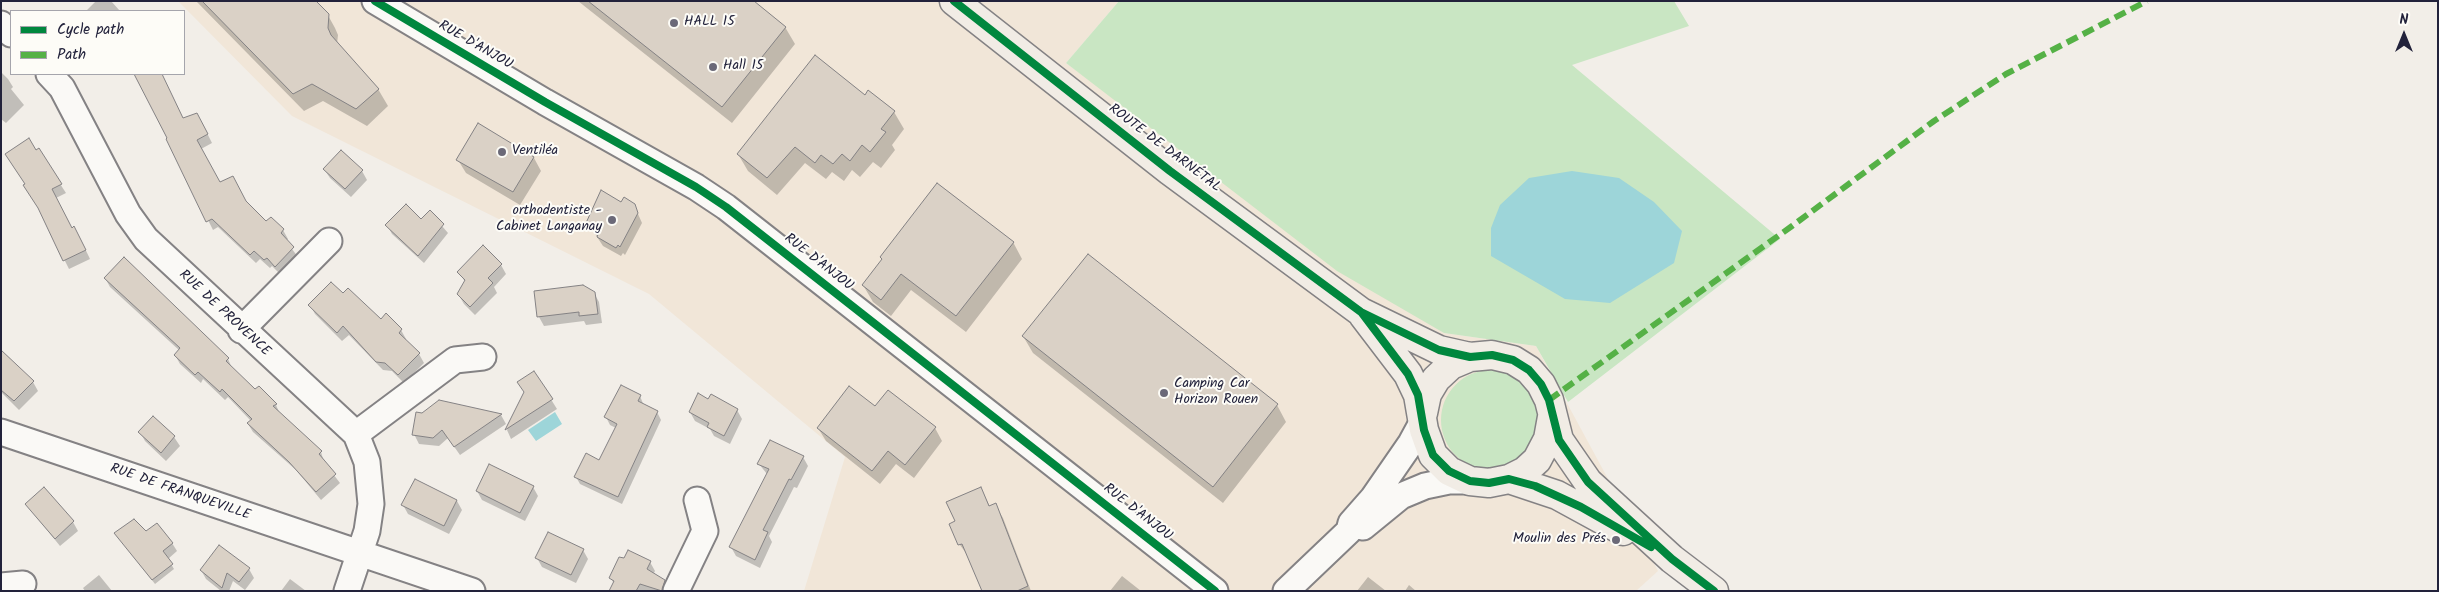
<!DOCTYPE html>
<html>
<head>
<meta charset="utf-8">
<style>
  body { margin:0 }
  #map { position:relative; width:2439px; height:592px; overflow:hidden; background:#f2eee8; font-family:Kalam,sans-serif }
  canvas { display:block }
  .frame { position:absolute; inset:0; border:2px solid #22223b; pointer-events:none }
  .legend { position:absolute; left:10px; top:10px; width:175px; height:65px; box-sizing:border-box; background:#fdfcf7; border:1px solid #a5a5ac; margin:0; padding:6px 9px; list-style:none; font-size:15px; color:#22223b }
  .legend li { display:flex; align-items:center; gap:10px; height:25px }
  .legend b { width:25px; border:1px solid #a5a5ac }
  .north { position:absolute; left:2379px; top:10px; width:50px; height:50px; -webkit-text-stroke:4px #fdfcf7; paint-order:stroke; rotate:0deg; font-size:14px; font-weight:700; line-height:20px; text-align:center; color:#22223b }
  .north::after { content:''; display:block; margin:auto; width:18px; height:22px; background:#22223b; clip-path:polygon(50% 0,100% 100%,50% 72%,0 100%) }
</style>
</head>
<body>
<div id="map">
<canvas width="2439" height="592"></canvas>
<div class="frame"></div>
<ul class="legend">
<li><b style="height:6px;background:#00873e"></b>Cycle path</li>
<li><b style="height:6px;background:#55b146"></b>Path</li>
</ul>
<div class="north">N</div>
</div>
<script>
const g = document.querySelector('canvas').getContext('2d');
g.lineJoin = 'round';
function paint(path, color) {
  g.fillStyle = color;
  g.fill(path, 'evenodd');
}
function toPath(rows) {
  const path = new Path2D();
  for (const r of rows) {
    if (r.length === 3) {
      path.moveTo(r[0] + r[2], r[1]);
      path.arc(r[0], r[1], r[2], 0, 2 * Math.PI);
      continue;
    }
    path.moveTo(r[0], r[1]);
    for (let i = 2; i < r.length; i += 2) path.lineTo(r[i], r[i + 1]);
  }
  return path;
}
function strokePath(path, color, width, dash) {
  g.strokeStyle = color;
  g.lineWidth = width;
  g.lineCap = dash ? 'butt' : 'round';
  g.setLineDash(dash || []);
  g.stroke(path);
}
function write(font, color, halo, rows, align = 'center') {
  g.font = font + ' Kalam,sans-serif';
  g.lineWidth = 4;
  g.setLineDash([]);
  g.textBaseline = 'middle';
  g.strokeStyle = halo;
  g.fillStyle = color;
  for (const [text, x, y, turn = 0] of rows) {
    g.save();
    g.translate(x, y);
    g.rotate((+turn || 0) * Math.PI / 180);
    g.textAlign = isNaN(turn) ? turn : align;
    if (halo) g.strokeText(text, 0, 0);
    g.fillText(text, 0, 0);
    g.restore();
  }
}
const built = toPath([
  [178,1,1119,1,1066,63,1444,333,1536,346,1658,571,1636,591,804,591,845,457,649,294,292,116]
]);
const green = toPath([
  [1119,1,1674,1,1689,26,1572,65,1780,239,1568,402,1536,346,1444,333,1337,271,1066,63],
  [1491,420,50]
]);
const water = toPath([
  [1572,171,1619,178,1654,202,1682,231,1674,263,1610,303,1565,299,1491,256,1491,228,1500,205,1529,178],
  [555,412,562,424,536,441,528,430]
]);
const shadow = toPath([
  [96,1,111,1,120,11,86,11],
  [196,1,315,1,325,10,335,28,338,35,337,44,378,89,388,106,367,126,323,101,304,111],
  [578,1,752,1,785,27,795,44,732,123],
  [1,72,8,79,13,87,11,89,24,105,6,123,1,119],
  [135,74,161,74,183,119,202,123,212,143,201,149,220,184,246,203,266,223,283,230,288,239,286,241,298,257,281,275,272,266,270,268,260,259,256,263,218,227,213,230],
  [865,97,894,112,904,129,892,145,895,150,881,168,873,162,860,177,852,170,844,181,832,172,826,179,805,163,777,195,748,171,738,154],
  [478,125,534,158,541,171,520,205,466,173,458,160],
  [38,150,66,193,56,198,72,230,79,236,90,259,69,269,40,211,36,152],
  [324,169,362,171,367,180,351,197,330,178],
  [634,205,642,223,625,255,623,253,621,256,603,246,588,223],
  [430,212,448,233,424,263,392,234,387,225,421,221],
  [1013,242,1022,259,966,332,911,290,891,316,873,302,863,285,883,260],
  [124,259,228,359,232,368,255,391,259,388,276,405,280,414,321,452,324,462,340,483,321,500,296,470,253,432,248,424,251,421,228,397,225,400,203,379,201,383,180,364,175,355,180,351,110,287,105,278],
  [501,265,506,274,494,287,497,293,475,315,464,304,458,294,465,282,459,272],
  [536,292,594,293,599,302,602,323,586,325,584,321,544,326,539,317],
  [343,295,381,321,401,330,406,339,405,341,419,354,424,363,404,383,392,371,383,370,349,335,342,341,315,314,310,305],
  [1023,336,1277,405,1286,422,1223,503,1033,353],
  [1,352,33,382,38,391,19,410,1,392],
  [534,372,557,409,511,439,507,430],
  [640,396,644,406,657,412,661,420,622,504,580,484,576,477,600,461,616,428,610,425,606,417],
  [708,400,737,410,742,419,730,444,714,436,710,429,695,421,690,412],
  [439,402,501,415,506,424,460,455,448,438,439,446,419,444,414,434,422,415],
  [875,408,935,428,942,441,914,478,896,464,880,484,826,441,818,428],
  [154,418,174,437,180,446,166,461,145,441,140,432],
  [803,457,808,466,797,488,794,487,769,536,772,542,760,568,736,556,731,547,767,474,759,464],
  [415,480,457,501,462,510,449,534,408,514,403,505],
  [533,487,538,496,525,521,482,500,477,491],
  [981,488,990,507,995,505,1003,518,1031,591,983,591,969,557,960,545,951,525,956,522],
  [26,504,73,522,78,531,60,546],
  [146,533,172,543,177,551,168,559,174,569,155,584,116,534],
  [583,550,588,559,576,583,542,567,537,558],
  [650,562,655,571,653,575,664,581,670,591,610,591,614,584,611,578],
  [249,569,254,578,245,590,233,581,229,591,221,591,206,579,201,570],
  [99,575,112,591,85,591,83,588],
  [1122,576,1141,591,1110,591],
  [1368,577,1386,591,1357,591],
  [290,579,306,591,281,591],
  [1409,585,1416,591,1405,591]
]);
const building = toPath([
  [202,1,316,1,329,14,328,28,331,35,379,89,356,109,312,84,293,94,202,1],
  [588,1,754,1,786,27,722,107,588,1],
  [815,55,865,95,868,90,895,111,881,129,886,132,870,152,862,145,850,161,842,154,833,164,821,155,815,163,795,147,767,178,737,154,815,55],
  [134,74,162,74,183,118,197,113,208,134,197,140,220,182,233,176,246,201,266,221,271,217,284,229,281,233,294,247,275,267,267,258,264,260,254,251,250,255,212,219,206,222,166,139,167,138,134,74],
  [478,123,534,157,513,192,456,160,478,123],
  [29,138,36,150,39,148,62,184,52,189,72,228,74,226,86,250,63,261,38,208,23,185,25,184,5,154,29,138],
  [341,150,363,170,345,189,323,169,341,150],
  [937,183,1014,242,956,316,901,274,881,300,862,285,882,259,880,257,937,183],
  [601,190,621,202,624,197,635,204,638,213,620,247,618,245,616,248,597,237,599,232,586,223,601,190],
  [406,204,421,219,430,210,444,224,418,256,385,225,406,204],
  [483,245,502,264,488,278,493,283,470,307,457,294,465,280,457,272,483,245],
  [1088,254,1278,404,1213,487,1022,336,1088,254],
  [124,257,229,358,226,361,255,389,259,386,277,404,273,406,322,451,319,454,336,474,316,492,289,462,247,423,252,419,222,389,220,392,198,372,195,375,174,355,180,348,104,278,124,257],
  [331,282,343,293,348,288,381,319,386,313,402,329,399,333,420,353,398,375,385,363,376,362,343,326,337,333,308,305,331,282],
  [583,285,595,292,598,314,579,316,579,312,537,317,534,291,583,285],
  [1,350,34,381,14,401,1,390,1,350],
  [534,371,553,399,505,430,524,392,517,382,534,371],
  [621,385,641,395,638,401,658,411,618,497,574,477,586,453,599,460,617,424,604,417,621,385],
  [849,386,875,406,888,390,936,427,905,465,888,451,872,471,817,428,849,386],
  [698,393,708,399,711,394,738,409,724,436,707,427,709,423,689,412,698,393],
  [439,400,502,414,454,447,442,430,433,438,412,435,416,412,422,413,439,400],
  [153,416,175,436,161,453,138,432,153,416],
  [770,440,804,456,791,480,789,479,763,530,768,532,755,560,729,547,769,469,757,464,770,440],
  [489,464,534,486,520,513,476,491,489,464],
  [415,479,457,500,444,526,401,505,415,479],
  [44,487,74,521,55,539,25,504,44,487],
  [981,487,989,506,996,503,1028,586,1017,591,982,591,962,544,958,545,949,524,955,521,946,502,981,487],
  [134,519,146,531,157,523,173,543,163,551,173,564,152,580,114,533,134,519],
  [548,532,584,549,571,575,535,558,548,532],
  [219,545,250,568,239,582,227,573,222,588,200,570,219,545],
  [628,550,651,561,647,569,665,580,662,591,640,584,636,591,609,591,614,581,609,578,619,557,624,558,628,550]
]);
const minor = toPath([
  [375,1,545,102,696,187,726,207,1215,591],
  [1,24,11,34],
  [49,74,62,88,128,214,146,239,356,434,367,462,371,504,367,531,347,591],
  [241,330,329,241],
  [1,432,472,591],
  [356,434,455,360,483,357],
  [1363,527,1401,496,1425,486,1449,481,1470,481],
  [1,586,23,584],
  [676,591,705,531,697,500],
  [1286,591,1349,531,1351,523,1373,498,1411,443,1423,421]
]);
const major = toPath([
  [954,1,1170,171,1361,312,1439,350,1470,357,1492,355,1513,360,1529,370,1541,384,1549,400,1559,440,1588,482,1672,559,1714,591],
  [1363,315,1408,374,1418,395,1424,430,1433,455,1449,471,1470,481,1489,483,1509,479,1525,471,1537,460,1548,439,1552,417],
  [1423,413,1427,394,1436,379,1451,365,1470,357],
  [1509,479,1557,495,1623,531]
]);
const quiet = toPath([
  [1549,400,1792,226,1934,121,2006,74,2147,1]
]);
const cycleway = toPath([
  [375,1,545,102,696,187,726,207,1215,591],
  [954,1,1170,171,1361,312,1439,350,1470,357,1492,355,1513,360,1529,370,1541,384,1549,400,1559,440,1588,482,1672,559,1714,591],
  [1362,313,1408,374,1418,395,1424,430,1433,455,1449,471,1470,481,1489,483,1509,479,1535,486,1581,507,1651,547]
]);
const markers = [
  [674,23,5,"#6b6978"],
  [713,67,5,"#6b6978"],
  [502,152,5,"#6b6978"],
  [612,220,5,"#6b6978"],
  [1164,393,5,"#6b6978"],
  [1616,540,5,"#6b6978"]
];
const poiNames = [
  ["HALL 15",684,23],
  ["Hall 15",723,67],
  ["Ventiléa",512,152],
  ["orthodentiste -",602,212,"right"],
  ["Cabinet Langanay",602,228,"right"],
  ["Camping Car",1174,385],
  ["Horizon Rouen",1174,401],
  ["Moulin des Prés",1606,540,"right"]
];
const streetNames = [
  ["RUE D'ANJOU",475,46,30],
  ["ROUTE DE DARNÉTAL",1164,149,37],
  ["RUE D'ANJOU",818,263,38],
  ["RUE DE PROVENCE",224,314,43],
  ["RUE DE FRANQUEVILLE",180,493,19],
  ["RUE D'ANJOU",1137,513,38]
];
paint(built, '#f1e6d8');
paint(green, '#c9e6c3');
paint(water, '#9dd5d9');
paint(shadow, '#0003');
paint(building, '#dad1c6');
strokePath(building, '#848284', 1);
strokePath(minor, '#848284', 29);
strokePath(major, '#848284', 31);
strokePath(minor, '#faf9f6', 25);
strokePath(major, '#f1ece5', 28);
strokePath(quiet, '#55b146', 6, [12, 6]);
strokePath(cycleway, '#00873e', 8);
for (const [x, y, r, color] of markers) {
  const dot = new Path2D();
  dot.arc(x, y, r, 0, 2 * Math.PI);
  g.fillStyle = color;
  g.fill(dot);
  strokePath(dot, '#fdfcf7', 2);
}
write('14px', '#22223b', '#fdfcf7', poiNames, 'left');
write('14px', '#22223b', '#fdfcf7', streetNames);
</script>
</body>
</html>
